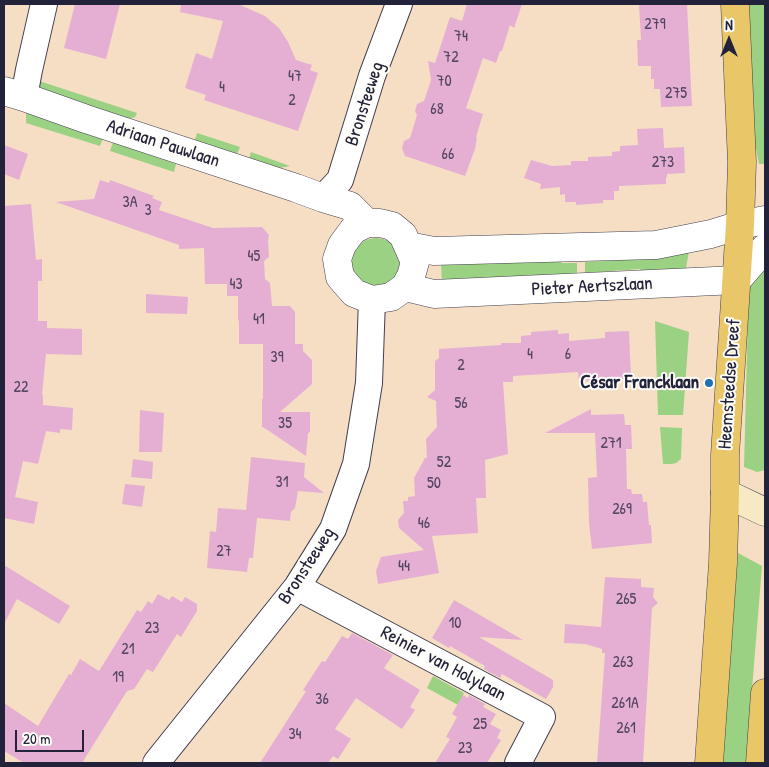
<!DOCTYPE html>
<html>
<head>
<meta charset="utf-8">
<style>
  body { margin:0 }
  #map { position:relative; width:769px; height:767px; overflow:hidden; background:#f5dec3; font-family:"Patrick Hand",sans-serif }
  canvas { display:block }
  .frame { position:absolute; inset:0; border:5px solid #22223b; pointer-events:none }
  .north { position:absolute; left:704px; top:15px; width:50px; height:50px; -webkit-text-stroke:4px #fdfcf7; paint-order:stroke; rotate:0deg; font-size:14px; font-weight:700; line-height:20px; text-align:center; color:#22223b }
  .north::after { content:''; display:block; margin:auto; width:18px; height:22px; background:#22223b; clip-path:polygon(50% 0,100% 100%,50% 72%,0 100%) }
  .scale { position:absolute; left:15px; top:730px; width:69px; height:22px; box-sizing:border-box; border:2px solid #22223b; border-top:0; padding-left:6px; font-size:15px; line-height:18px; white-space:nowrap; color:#22223b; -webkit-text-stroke:4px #fdfcf7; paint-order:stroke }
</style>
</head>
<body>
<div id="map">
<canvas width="769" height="767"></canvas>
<div class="frame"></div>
<div class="north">N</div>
<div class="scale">20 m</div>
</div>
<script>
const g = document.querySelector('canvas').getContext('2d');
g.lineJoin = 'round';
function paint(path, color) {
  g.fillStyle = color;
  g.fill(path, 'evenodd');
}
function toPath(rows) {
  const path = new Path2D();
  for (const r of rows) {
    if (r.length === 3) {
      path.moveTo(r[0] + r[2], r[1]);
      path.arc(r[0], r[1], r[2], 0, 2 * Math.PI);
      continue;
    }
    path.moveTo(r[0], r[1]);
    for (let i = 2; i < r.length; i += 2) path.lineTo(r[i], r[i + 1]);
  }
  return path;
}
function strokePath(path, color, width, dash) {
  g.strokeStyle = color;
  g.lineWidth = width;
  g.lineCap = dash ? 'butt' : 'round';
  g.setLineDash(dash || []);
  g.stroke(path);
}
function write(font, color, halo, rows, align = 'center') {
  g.font = font + ' "Patrick Hand",sans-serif';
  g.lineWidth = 4;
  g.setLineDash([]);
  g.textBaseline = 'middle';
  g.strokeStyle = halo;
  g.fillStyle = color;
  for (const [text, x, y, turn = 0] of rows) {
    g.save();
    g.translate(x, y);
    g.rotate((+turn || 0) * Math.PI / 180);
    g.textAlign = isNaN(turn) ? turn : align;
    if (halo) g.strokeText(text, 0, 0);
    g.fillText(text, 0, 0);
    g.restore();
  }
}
const green = toPath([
  [746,4,765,4,765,164,759,164,754,139],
  [33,79,137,113,135,117,125,120,39,91],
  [26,112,103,138,100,146,26,123],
  [197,133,240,147,235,159,194,143],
  [113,142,176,164,174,172,110,151],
  [251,152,290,166,274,169,248,162],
  [376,262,24],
  [689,251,686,268,647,274,639,269,585,273,585,262,638,259,643,252],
  [555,257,562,263,577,263,577,274,442,286,441,262],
  [762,271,765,272,765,470,757,472,744,467,749,277],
  [655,321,689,332,683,415,658,415],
  [660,427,682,428,681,459,676,463,672,464,663,464],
  [738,553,762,566,746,763,722,763],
  [433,676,464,693,458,705,427,688]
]);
const building = toPath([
  [75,4,120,4,106,59,64,48],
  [181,4,238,4,265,16,279,28,288,42,296,60,312,65,310,70,318,73,298,131,204,100,206,95,185,88,196,53,212,59,223,21,180,12],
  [467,4,522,4,514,28,510,25,502,51,500,51,496,63,483,58,466,108,483,114,476,137,477,138,475,149,465,176,405,156,402,148,404,141,410,138,417,115,415,111,417,104,424,101,431,80,428,61,435,63,450,17,462,21],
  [639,4,687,4,692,106,661,107,660,89,654,89,654,79,651,79,651,66,638,66,637,40,641,40],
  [663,128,664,148,684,147,685,173,667,174,667,177,666,177,666,184,619,186,619,191,614,191,614,200,603,200,603,203,576,205,576,202,565,202,565,194,560,195,560,187,540,189,541,184,524,178,531,160,552,166,571,165,571,161,588,161,588,157,612,156,612,152,620,151,620,146,638,145,637,129],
  [4,145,28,154,19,180,4,174],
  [100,180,109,183,110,180,154,196,152,198,162,202,159,210,213,228,262,227,269,235,268,240,269,257,264,261,265,279,270,283,272,306,290,306,295,312,295,344,303,344,303,351,312,360,312,384,280,412,310,412,310,432,308,433,306,456,263,427,262,428,262,399,263,399,263,344,239,344,239,321,238,320,238,296,227,296,227,284,205,284,204,248,179,249,179,245,56,202,94,199],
  [31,204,36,260,42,259,42,281,38,281,38,321,47,321,47,328,82,329,82,355,46,354,42,395,43,395,43,405,73,408,72,430,60,429,60,433,46,431,38,464,23,461,15,497,38,502,34,524,4,518,4,206],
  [146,294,188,297,187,314,146,313],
  [558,330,558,334,569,333,569,341,605,338,605,332,629,331,631,379,579,381,578,372,513,376,513,382,503,382,508,454,485,460,486,498,476,498,478,533,432,536,439,573,378,584,376,571,381,557,424,550,399,528,398,520,404,513,403,501,408,501,408,497,415,496,414,478,425,458,427,458,426,439,437,427,436,401,427,397,435,390,435,361,439,358,439,349,501,345,501,343,521,343,521,336,531,335,531,332],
  [591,409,591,415,624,414,625,425,631,425,632,449,626,449,627,489,631,489,632,494,642,494,643,502,647,502,649,525,651,525,652,543,592,549,589,523,588,478,597,477,595,433,545,433],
  [140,410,164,413,162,452,139,452],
  [251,457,305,463,304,477,324,493,298,491,295,508,291,512,290,521,257,518,253,558,249,558,247,572,207,568,210,531,216,532,218,508,246,510],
  [133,459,153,462,152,479,131,477],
  [125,484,145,486,142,507,122,504],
  [4,565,70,606,59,624,17,599,4,624],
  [605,577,641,579,641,587,654,588,653,597,658,603,652,608,643,763,597,763,605,653,602,653,602,649,585,644,564,643,565,624,601,627],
  [158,594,169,600,172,596,182,602,185,597,197,604,197,611,181,637,177,634,153,672,147,669,134,689,127,691,82,763,24,763,4,751,4,703,38,726,69,674,71,675,80,659,99,671,137,610,141,612,148,601,152,604],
  [454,600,523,640,479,637,553,680,553,687,546,699,502,674,500,678,484,669,485,666,450,646,449,648,432,638],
  [352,633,393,655,384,668,420,690,410,707,415,710,402,729,356,698,335,729,351,739,338,759,333,756,328,763,260,763,306,691,303,690,322,661,325,662,342,636,348,639],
  [463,695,468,698,469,695,485,704,483,707,496,714,490,724,501,730,497,738,501,740,487,763,435,763,450,739,446,737,457,717,452,714]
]);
const minor = toPath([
  [24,97,29,70,44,4],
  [323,198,340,180,372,76,399,4],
  [297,587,542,717,518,763],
  [156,763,297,587,333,529,356,464,369,383,372,300]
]);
const tertiary = toPath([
  [4,91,24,97,86,119,296,188,323,198,350,206,367,223],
  [367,223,380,223,392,226,403,235,415,262,411,276,405,287,391,297,372,300,354,293,340,277,337,259,342,245,353,230,367,223],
  [408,246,434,251,656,245,711,234,740,225,765,220],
  [405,287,434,294,737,280,765,248]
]);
const secondary = toPath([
  [725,493,765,512]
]);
const primary = toPath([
  [709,763,723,563,725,493,725,455,740,225,742,162,735,4],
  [760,763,765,693]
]);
const markers = [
  [709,383,5,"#1f6fb2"]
];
const numberNames = [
  ["279",655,25],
  ["74",461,37],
  ["72",451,58],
  ["47",295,77],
  ["70",444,82],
  ["4",222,88],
  ["275",676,94],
  ["2",292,101],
  ["68",437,110],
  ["66",448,155],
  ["273",663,163],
  ["3A",130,203],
  ["3",148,211],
  ["45",254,257],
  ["43",236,285],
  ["41",259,320],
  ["4",530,355],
  ["6",568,355],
  ["39",277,358],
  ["2",461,366],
  ["22",21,388],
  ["56",461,404],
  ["35",285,424],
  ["271",611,444],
  ["52",444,463],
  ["31",282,483],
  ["50",434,484],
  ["269",622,510],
  ["46",424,524],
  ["27",224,552],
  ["44",404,567],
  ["265",626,600],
  ["10",455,624],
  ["23",152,629],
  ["21",128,650],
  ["263",623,663],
  ["19",118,678],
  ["36",322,700],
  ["261A",625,704],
  ["25",480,725],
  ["261",626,729],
  ["34",295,735],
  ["23",465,749]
];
const streetNames = [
  ["Bronsteeweg",365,104,-72],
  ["Adriaan Pauwlaan",163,144,18],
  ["Pieter Aertszlaan",592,287,-3],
  ["Heemsteedse Dreef",730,384,-86],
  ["Bronsteeweg",307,566,-57],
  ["Reinier van Holylaan",443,664,28]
];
const poiNames = [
  ["César Francklaan",699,383]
];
paint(green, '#9bd182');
paint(building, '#e5afd4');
strokePath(minor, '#423e4f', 28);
strokePath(tertiary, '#423e4f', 29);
strokePath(secondary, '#423e4f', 29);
strokePath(primary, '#423e4f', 29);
strokePath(minor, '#fff', 26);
strokePath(tertiary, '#fff', 28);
strokePath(secondary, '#f6e9c3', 28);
strokePath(primary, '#e9c769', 28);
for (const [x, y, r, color] of markers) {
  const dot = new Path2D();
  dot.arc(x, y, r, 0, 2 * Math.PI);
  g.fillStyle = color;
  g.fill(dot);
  strokePath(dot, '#fdfcf7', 2);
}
write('16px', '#534561', null, numberNames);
write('19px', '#22223b', '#fdfcf7', streetNames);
write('bold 19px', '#22223b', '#fdfcf7', poiNames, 'right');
</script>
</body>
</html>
